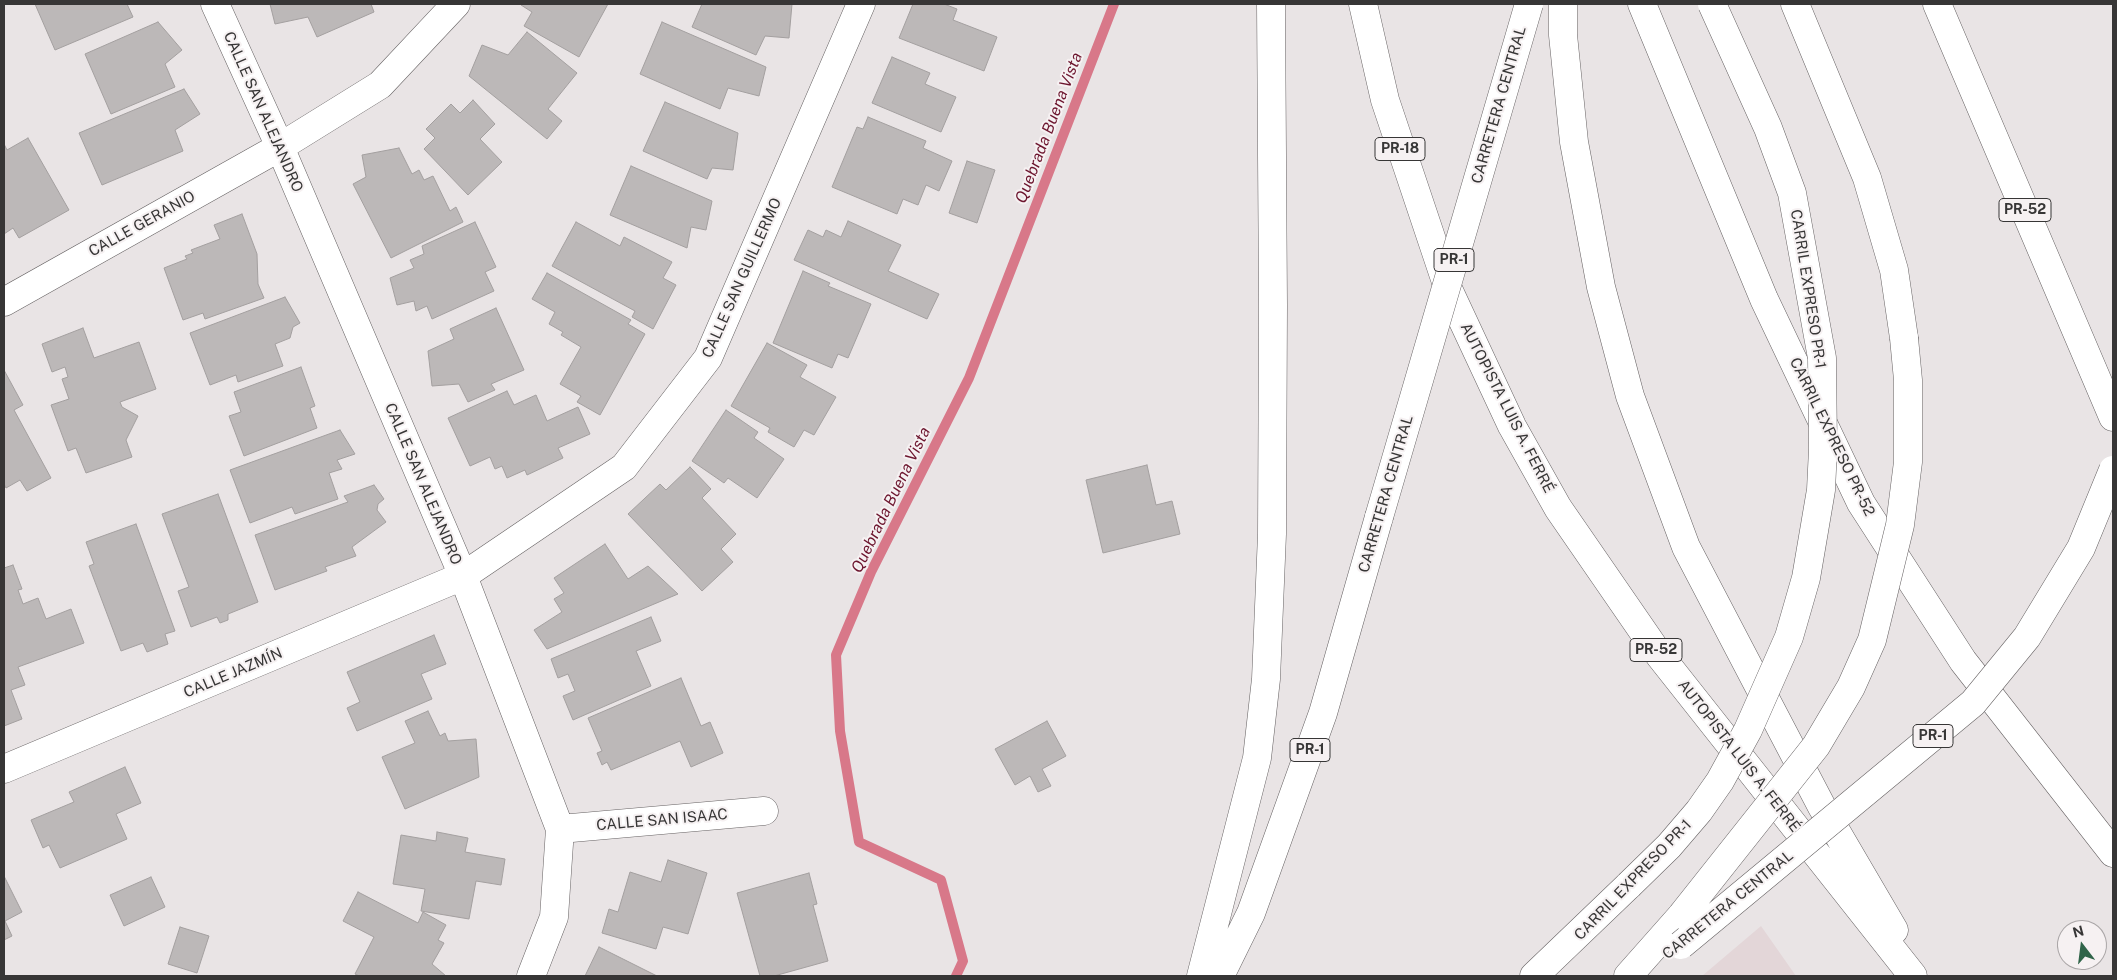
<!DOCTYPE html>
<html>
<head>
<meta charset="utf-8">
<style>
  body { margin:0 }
  #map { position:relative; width:2117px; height:980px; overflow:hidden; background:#e9e4e5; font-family:"Public Sans",sans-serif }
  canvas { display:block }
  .frame { position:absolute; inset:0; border:5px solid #373636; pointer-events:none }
  .north { position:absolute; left:2057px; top:920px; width:50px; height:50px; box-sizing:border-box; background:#f6f1f2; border:1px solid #aaa6a7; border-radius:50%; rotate:345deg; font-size:14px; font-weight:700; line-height:20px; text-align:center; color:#373636 }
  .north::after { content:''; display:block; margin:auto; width:18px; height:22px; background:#306449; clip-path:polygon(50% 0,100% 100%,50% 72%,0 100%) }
</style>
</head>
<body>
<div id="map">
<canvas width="2117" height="980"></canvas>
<div class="frame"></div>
<div class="north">N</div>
</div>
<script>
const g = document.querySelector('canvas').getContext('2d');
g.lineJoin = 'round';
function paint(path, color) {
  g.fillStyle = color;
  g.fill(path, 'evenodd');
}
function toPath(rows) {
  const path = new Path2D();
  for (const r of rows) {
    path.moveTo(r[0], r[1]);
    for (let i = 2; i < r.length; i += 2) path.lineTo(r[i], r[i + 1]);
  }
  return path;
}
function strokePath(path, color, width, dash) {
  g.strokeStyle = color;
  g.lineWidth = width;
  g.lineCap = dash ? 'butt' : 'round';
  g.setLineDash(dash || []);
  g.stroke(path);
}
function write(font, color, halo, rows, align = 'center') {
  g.font = font + ' "Public Sans",sans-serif';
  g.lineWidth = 4;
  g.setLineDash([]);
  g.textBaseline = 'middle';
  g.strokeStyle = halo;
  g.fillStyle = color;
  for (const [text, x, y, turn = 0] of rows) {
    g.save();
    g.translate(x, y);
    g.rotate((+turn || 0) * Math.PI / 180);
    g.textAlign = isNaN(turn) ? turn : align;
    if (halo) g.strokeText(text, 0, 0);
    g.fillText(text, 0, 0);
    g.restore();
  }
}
const built = toPath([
  [1761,926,1796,976,1702,976]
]);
const stream = toPath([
  [956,976,963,961,941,880,859,842,840,731,836,655,871,572,969,378,1114,4]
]);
const building = toPath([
  [35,4,127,4,133,17,55,50,35,4],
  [270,4,371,4,374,12,317,37,308,17,275,24,270,4],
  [522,4,608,4,579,57,524,26,532,12,521,5,522,4],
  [702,4,792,4,789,38,765,36,756,55,692,27,702,4],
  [913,4,944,4,957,9,953,20,997,37,984,71,899,38,913,4],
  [158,22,182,50,165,64,175,87,111,114,85,54,158,22],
  [662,22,766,67,759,96,728,88,720,109,640,74,662,22],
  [527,32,577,73,548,109,562,121,547,139,469,76,482,45,508,55,527,32],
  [892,57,930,73,925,84,956,97,941,132,872,103,892,57],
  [184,89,200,114,175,130,183,151,102,185,79,133,184,89],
  [473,100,495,124,480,139,502,162,468,195,424,149,435,138,426,129,451,104,460,113,473,100],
  [665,102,738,133,733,170,712,168,707,179,643,151,665,102],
  [868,117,926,141,923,148,952,161,939,191,926,185,918,205,903,199,897,214,832,187,857,127,863,129,868,117],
  [28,138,69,210,19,238,13,228,4,234,4,144,7,150,28,138],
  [399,148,412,174,419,170,424,180,433,176,450,211,456,207,463,222,391,258,353,184,366,177,362,155,399,148],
  [967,161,995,170,977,223,949,213,967,161],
  [631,166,712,201,706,230,691,227,687,248,610,215,631,166],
  [242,214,257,254,258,284,264,298,205,319,203,313,183,320,164,268,187,259,185,256,193,253,191,250,220,239,214,225,242,214],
  [848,221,901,245,888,271,939,294,927,319,794,260,808,230,823,237,826,230,841,237,848,221],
  [475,222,496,267,485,272,494,291,432,319,427,306,416,311,414,301,397,305,390,278,414,268,410,260,424,254,422,246,475,222],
  [576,222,620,246,624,237,672,262,663,278,676,285,653,329,632,317,635,311,552,266,576,222],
  [803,271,830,283,828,286,871,304,848,358,838,354,832,368,773,343,803,271],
  [547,273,631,320,628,324,645,334,600,415,577,402,581,396,560,384,581,347,561,335,563,332,549,324,555,312,532,299,547,273],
  [285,297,300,323,293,327,290,338,275,344,283,366,238,382,236,375,210,385,190,333,285,297],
  [496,308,524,370,491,384,495,390,468,402,459,384,432,386,428,351,454,339,450,329,496,308],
  [83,328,94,358,139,342,156,389,120,402,122,407,138,416,126,440,132,457,86,473,76,448,68,451,51,405,69,399,62,379,68,377,65,367,52,372,42,344,83,328],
  [767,343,807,365,800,377,836,397,814,435,804,430,794,447,768,432,770,428,731,406,767,343],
  [301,367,315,406,310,408,317,428,244,456,229,416,241,412,234,392,301,367],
  [4,370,23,405,14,410,51,478,27,491,20,480,6,488,4,484,4,370],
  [507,391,514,405,536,395,547,421,578,407,590,434,558,448,563,458,527,475,525,470,507,478,502,466,495,469,490,457,470,466,448,418,507,391],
  [726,410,758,432,754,438,784,459,757,498,728,478,724,483,692,461,726,410],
  [340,430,355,454,337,460,342,469,329,473,338,499,295,514,292,507,250,523,230,470,340,430],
  [1147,465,1156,505,1172,501,1180,534,1103,553,1086,480,1147,465],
  [690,467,711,489,702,498,736,534,721,549,733,562,702,591,628,514,660,484,666,490,690,467],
  [374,485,384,499,378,504,377,510,386,522,352,547,356,556,325,567,327,571,275,590,255,535,348,502,344,496,374,485],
  [218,494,258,602,228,614,228,620,220,623,217,617,191,627,178,591,189,587,162,514,218,494],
  [136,524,175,631,165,634,168,644,147,652,143,643,121,651,89,566,94,564,86,542,136,524],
  [605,544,628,579,648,566,678,594,547,649,534,630,562,612,554,599,564,593,554,578,605,544],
  [13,565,22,589,18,590,23,604,38,598,46,619,71,609,84,643,18,667,25,685,11,690,22,719,4,726,4,568,13,565],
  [651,617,661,641,636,651,651,686,573,720,563,696,575,691,568,674,558,678,551,659,651,617],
  [434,635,446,664,421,674,432,699,357,731,347,708,360,702,347,672,434,635],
  [681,678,701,726,710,722,723,753,691,767,680,741,611,770,607,762,602,765,597,753,602,751,588,718,681,678],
  [428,711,440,736,445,733,448,741,476,739,479,777,405,809,382,757,415,743,405,721,428,711],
  [1047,721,1066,756,1042,769,1051,786,1038,792,1030,776,1015,785,995,749,1047,721],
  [125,767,141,803,116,814,127,839,60,868,49,845,43,848,31,820,74,802,69,792,125,767],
  [437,832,468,838,465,852,505,859,501,885,476,881,469,919,421,911,425,889,393,884,401,835,436,841,437,832],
  [668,860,707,873,688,934,663,927,656,949,602,933,609,909,618,912,630,872,661,882,668,860],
  [809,873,817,904,813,905,828,961,774,976,760,976,737,893,809,873],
  [4,876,22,912,5,921,12,936,4,940,4,876],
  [151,877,165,907,124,926,110,895,151,877],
  [358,892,418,923,423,912,446,925,438,940,444,943,432,964,446,976,359,976,355,974,374,937,343,921,358,892],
  [180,927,209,936,197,973,168,964,180,927],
  [599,947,657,976,585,976,599,947]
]);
const street = toPath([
  [215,4,280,147,463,576,560,829,554,917,531,976],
  [4,302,280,147,380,85,456,4],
  [4,769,463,576,624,467,708,358,861,4],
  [560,829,764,811]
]);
const highway = toPath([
  [1363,4,1385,100,1449,291,1512,426,1558,508,1660,656,1913,976],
  [1563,4,1563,35,1574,142,1601,287,1630,396,1686,547,1822,807,1894,930],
  [1642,4,1764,299,1861,503,1963,661,2113,853],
  [1795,4,1867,178,1894,270,1904,338],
  [1937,4,2113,417],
  [1201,976,1257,758,1266,679,1272,534,1273,306,1271,4],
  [1220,976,1251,913,1323,713,1379,517],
  [1534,976,1629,885],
  [1628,976,1682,915]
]);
const highwayBridge = toPath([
  [1379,517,1529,4],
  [1629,885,1669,846,1699,811,1720,781,1748,730,1789,637,1806,578,1821,490,1823,449,1822,358,1792,193,1768,128,1712,4],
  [1682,915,1816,746,1851,687,1872,640,1900,525,1908,462,1908,380,1904,338],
  [1681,945,1973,703,2027,637,2081,548,2113,470]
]);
const shields = [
  [1400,149,50],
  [2025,210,52],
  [1454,260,40],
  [1656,650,52],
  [1933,736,40],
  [1310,750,40]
];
const shieldNames = [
  ["PR-18",1400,149],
  ["PR-52",2025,210],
  ["PR-1",1454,260],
  ["PR-52",1656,650],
  ["PR-1",1933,736],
  ["PR-1",1310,750]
];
const streetNames = [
  ["CARRETERA CENTRAL",1499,105,-74],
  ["CALLE SAN ALEJANDRO",263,112,66],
  ["CALLE GERANIO",142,224,-29],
  ["CALLE SAN GUILLERMO",742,278,-66],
  ["CARRIL EXPRESO PR-1",1808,289,81],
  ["AUTOPISTA LUIS A. FERRÉ",1507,408,63],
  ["CARRIL EXPRESO PR-52",1832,437,64],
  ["CALLE SAN ALEJANDRO",423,484,67],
  ["CARRETERA CENTRAL",1386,494,-74],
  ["CALLE JAZMÍN",233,673,-23],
  ["AUTOPISTA LUIS A. FERRÉ",1739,756,52],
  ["CALLE SAN ISAAC",662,820,-5],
  ["CARRIL EXPRESO PR-1",1633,880,-46],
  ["CARRETERA CENTRAL",1728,905,-39]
];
const waterNames = [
  ["Quebrada Buena Vista",1049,128,-69],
  ["Quebrada Buena Vista",891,500,-64]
];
paint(built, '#e3d6d8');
strokePath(stream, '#d87889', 10);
paint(building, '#bcb8b8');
strokePath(building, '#a39f9f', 1);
strokePath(street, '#666263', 29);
strokePath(highway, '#666263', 29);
strokePath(street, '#fff', 28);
strokePath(highway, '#fff', 28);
strokePath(highwayBridge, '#666263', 29, []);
strokePath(highwayBridge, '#fff', 28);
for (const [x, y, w] of shields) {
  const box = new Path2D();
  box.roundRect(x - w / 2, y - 11.5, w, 23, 4);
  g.fillStyle = '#f6f1f2';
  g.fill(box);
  strokePath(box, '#373636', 1);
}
write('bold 14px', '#373636', null, shieldNames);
write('15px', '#373636', '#f6f1f2', streetNames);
write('italic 16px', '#6c152e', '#f6f1f2', waterNames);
</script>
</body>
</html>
